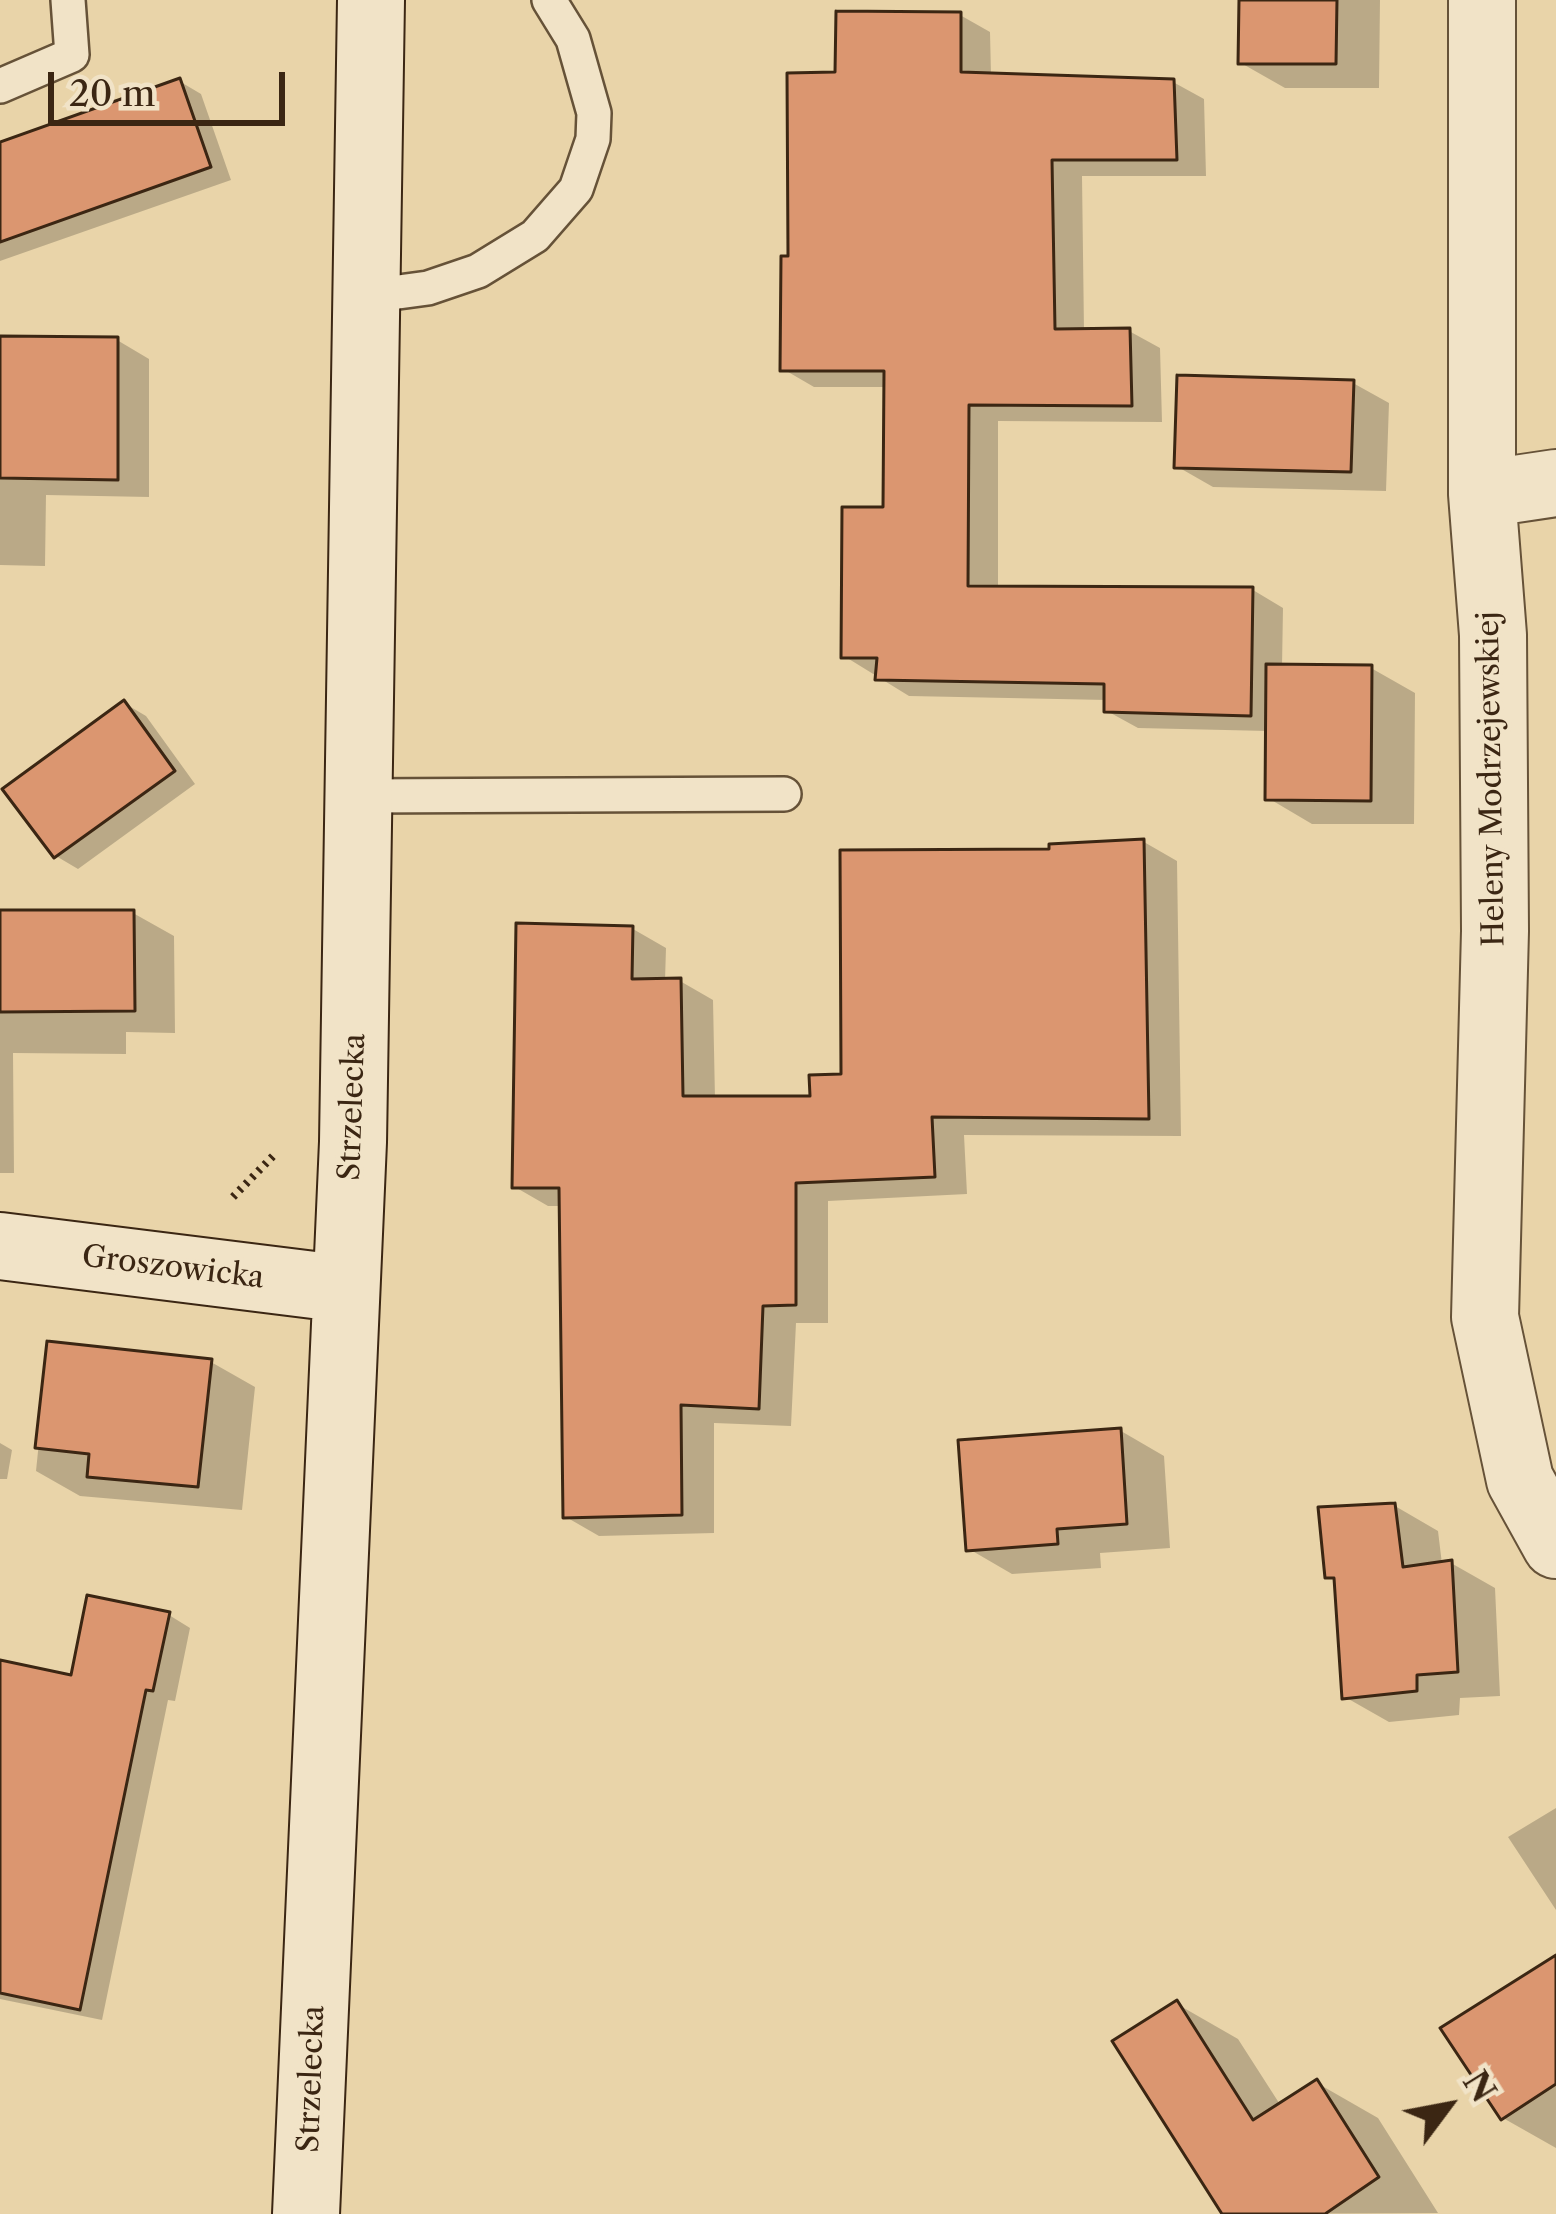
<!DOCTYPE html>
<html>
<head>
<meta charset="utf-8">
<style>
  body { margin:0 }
  #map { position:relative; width:1556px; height:2214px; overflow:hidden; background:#e9d4a9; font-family:"Libre Caslon Text",serif }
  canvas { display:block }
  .north { position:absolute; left:1388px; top:2046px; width:120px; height:120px; -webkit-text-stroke:9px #f1e3c7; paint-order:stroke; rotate:58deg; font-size:33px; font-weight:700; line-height:48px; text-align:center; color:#3b2613 }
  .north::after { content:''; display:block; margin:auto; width:42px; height:54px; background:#3b2613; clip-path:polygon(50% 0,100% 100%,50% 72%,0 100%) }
  .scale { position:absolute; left:48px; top:72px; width:237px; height:54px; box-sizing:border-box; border:6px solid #3b2613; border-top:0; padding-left:15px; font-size:36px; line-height:42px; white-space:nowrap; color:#3b2613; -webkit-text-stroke:9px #f1e3c7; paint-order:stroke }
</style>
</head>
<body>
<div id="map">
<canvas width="1556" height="2214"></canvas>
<div class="north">N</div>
<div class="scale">20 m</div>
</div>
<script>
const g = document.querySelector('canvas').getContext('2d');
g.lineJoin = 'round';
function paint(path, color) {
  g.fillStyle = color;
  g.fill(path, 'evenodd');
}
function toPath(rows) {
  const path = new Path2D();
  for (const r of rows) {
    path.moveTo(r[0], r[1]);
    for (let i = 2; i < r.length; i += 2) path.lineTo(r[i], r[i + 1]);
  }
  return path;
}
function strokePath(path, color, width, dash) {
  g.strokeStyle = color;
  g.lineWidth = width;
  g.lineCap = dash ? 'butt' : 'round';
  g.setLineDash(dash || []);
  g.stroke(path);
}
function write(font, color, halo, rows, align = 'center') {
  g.font = font + ' "Libre Caslon Text",serif';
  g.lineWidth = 9;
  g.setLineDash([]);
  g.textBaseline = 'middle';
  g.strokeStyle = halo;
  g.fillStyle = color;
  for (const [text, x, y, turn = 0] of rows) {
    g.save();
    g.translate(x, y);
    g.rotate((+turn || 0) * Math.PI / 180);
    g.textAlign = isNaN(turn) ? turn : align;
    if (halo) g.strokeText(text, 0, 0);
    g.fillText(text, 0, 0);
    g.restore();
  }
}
const shadow = toPath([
  [1242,0,1380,0,1379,88,1285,88,1241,63],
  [960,15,990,32,991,76,1173,82,1204,99,1206,176,1082,176,1084,331,1129,331,1160,348,1162,422,998,421,998,589,1253,590,1283,608,1282,667,1371,668,1415,693,1414,824,1312,824,1268,798,1268,731,1138,728,1107,711,1107,700,909,696,844,656,885,510,887,387,814,387,783,369,791,259,838,75],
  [179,81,201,94,231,180,0,261,0,145],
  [0,339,117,340,149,359,149,497,46,495,45,566,0,565],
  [1353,383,1389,403,1386,491,1213,487,1178,467],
  [124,703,146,716,195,784,78,869,56,856],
  [1144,842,1177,861,1181,1136,964,1135,967,1194,828,1201,828,1323,796,1323,791,1426,714,1423,714,1533,599,1536,566,1517,562,1206,548,1206,515,1187,633,929,666,948,665,981,680,981,713,1000,715,1099,813,1099,844,1077,1052,852],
  [0,913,133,913,174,936,175,1033,126,1032,126,1054,13,1053,14,1173,0,1173],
  [49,1344,211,1362,255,1387,242,1510,80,1496,36,1471],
  [1121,1431,1164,1456,1170,1548,1100,1553,1101,1568,1012,1574,969,1549],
  [0,1443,12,1450,7,1479,0,1479],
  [1395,1506,1438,1531,1442,1564,1451,1563,1495,1588,1500,1696,1460,1698,1459,1715,1389,1722,1345,1697,1337,1581,1328,1576],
  [169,1615,190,1628,175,1701,168,1700,102,2020,0,1999,0,1680,74,1678],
  [1556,1808,1556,1910,1508,1837],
  [1556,1958,1556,2148,1503,2118],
  [1177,2004,1238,2039,1281,2106,1317,2083,1378,2118,1438,2213,1226,2214]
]);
const building = toPath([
  [1239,0,1337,0,1336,64,1238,64,1239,0],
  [836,11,961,12,961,72,1174,79,1177,160,1052,160,1055,329,1130,328,1132,406,969,405,968,586,1253,587,1251,716,1104,712,1104,684,875,680,877,658,841,658,842,507,883,507,884,371,780,371,781,256,788,256,787,73,835,72,836,11],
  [180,78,211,167,0,242,0,142,180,78],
  [0,336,118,337,118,480,0,478,0,336],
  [1177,375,1354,380,1351,472,1174,468,1177,375],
  [1266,664,1372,665,1371,801,1265,800,1266,664],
  [124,700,175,771,54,858,2,789,124,700],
  [1144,839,1149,1119,932,1117,935,1177,796,1183,796,1305,763,1306,759,1409,681,1405,682,1515,563,1518,559,1188,512,1188,516,923,633,926,632,979,681,978,683,1096,810,1096,809,1075,841,1074,840,850,1049,849,1049,844,1144,839],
  [0,910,134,910,135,1011,0,1012,0,910],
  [47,1341,212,1359,198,1487,87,1477,89,1454,35,1448,47,1341],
  [1121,1428,1127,1524,1057,1529,1058,1544,966,1551,958,1440,1121,1428],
  [1395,1503,1403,1567,1452,1560,1458,1672,1417,1675,1417,1691,1342,1699,1334,1578,1325,1578,1318,1507,1395,1503],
  [87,1595,170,1612,153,1691,146,1690,80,2010,0,1993,0,1660,71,1675,87,1595],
  [1556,1955,1556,2084,1501,2120,1440,2028,1556,1955],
  [1177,2000,1253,2120,1317,2079,1379,2177,1325,2214,1222,2214,1112,2041,1177,2000]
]);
const path = toPath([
  [233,1197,277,1152]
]);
const lane = toPath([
  [0,86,72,55,68,0],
  [369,296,428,288,478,271,535,236,576,189,593,139,594,113,573,39,549,0],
  [362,796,784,794]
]);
const street = toPath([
  [1482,0,1482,494,1493,635,1495,931,1485,1317,1520,1480,1556,1545],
  [1482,494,1556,483]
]);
const secondary = toPath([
  [0,1246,346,1289],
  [306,2214,353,1142,371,0]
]);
const streetNames = [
  ["Heleny Modrzejewskiej",1492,779,-91],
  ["Strzelecka",353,1107,-88],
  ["Groszowicka",173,1268,7],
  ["Strzelecka",312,2079,-88]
];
paint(shadow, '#0003');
paint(building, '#db9670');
strokePath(building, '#3b2613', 3);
strokePath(lane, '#665238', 38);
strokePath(street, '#665238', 70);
strokePath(secondary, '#3b2613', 70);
strokePath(path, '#3b2613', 8, [3, 6]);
strokePath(lane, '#f1e3c7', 33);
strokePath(street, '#f1e3c7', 66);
strokePath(secondary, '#f1e3c7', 66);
write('30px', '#3b2613', '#f1e3c7', streetNames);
</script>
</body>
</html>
